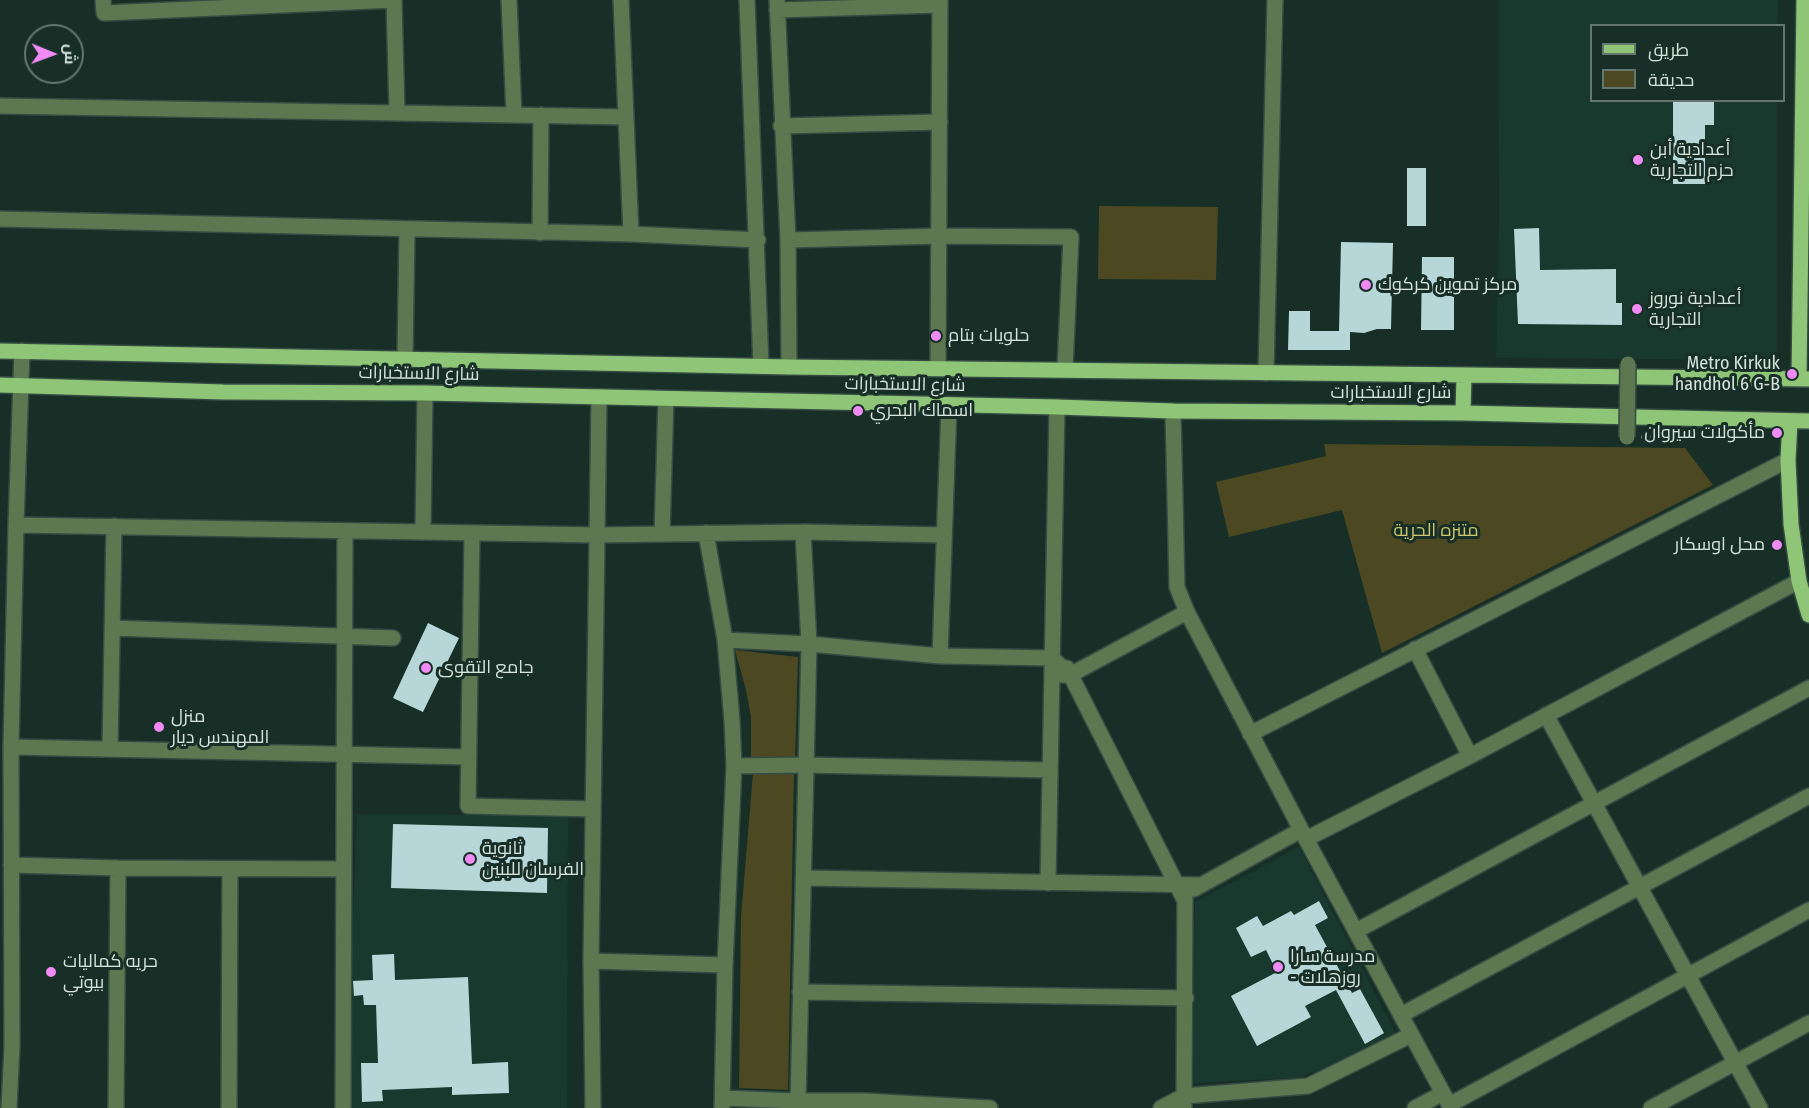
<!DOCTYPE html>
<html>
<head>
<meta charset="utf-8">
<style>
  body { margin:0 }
  #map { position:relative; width:1809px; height:1108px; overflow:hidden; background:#172f26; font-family:"Fira Sans Condensed",Cairo,sans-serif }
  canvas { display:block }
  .legend { position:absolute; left:1590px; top:24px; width:195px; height:78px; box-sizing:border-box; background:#172f26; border:2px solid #63776f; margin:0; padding:8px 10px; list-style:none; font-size:18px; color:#d5e3dd }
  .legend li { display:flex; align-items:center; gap:12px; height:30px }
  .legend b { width:30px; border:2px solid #63776f }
  .north { position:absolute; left:24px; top:24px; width:60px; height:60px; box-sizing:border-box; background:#172f26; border:2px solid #63776f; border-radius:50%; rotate:91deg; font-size:16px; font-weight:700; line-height:24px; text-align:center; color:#d5e3dd }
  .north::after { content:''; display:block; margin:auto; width:21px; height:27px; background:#f08bf6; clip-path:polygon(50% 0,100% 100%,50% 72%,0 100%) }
</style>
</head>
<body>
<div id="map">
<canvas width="1809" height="1108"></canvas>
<ul class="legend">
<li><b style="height:8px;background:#8fc576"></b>طريق</li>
<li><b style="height:16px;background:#4c4922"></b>حديقة</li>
</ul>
<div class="north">ش</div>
</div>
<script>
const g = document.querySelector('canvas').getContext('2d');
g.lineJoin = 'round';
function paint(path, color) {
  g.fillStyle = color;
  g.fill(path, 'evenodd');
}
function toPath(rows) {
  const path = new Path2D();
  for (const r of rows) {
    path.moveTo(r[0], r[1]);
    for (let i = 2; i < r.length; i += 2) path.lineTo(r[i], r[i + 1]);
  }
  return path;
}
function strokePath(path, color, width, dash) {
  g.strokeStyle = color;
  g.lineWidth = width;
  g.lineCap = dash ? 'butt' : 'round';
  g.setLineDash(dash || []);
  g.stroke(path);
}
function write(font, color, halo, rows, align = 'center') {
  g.font = font + ' "Fira Sans Condensed",Cairo,sans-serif';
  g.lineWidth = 6;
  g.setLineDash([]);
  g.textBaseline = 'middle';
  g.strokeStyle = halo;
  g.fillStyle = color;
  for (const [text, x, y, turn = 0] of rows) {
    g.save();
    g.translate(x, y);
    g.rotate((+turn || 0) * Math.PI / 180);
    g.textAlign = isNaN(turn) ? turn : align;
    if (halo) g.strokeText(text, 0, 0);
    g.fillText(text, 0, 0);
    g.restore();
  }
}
const built = toPath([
  [1498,0,1778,0,1777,25,1592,26,1592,100,1777,101,1777,360,1496,358,1499,220],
  [357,814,568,815,567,1108,352,1108,352,948],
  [1299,847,1395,1032,1357,1056,1297,1078,1193,1083,1195,902]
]);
const green = toPath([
  [1099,206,1218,207,1216,280,1098,279],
  [1324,444,1685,448,1713,485,1382,653,1342,510,1229,537,1216,482,1326,456],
  [735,650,798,657,795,761,751,760,751,717,746,690],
  [753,773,794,774,788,1090,739,1088,741,917]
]);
const building = toPath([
  [1673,100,1714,100,1714,125,1705,125,1705,184,1673,184],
  [1407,168,1426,168,1426,226,1407,226],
  [1539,228,1540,270,1616,269,1616,303,1622,303,1622,325,1518,324,1514,229],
  [1341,242,1393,243,1391,329,1377,329,1364,333,1350,332,1350,350,1288,350,1289,311,1310,311,1310,331,1344,331,1339,331],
  [1422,257,1454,257,1454,330,1421,330],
  [428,623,459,638,423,712,393,698],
  [393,824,548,828,547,893,391,888],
  [1319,901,1328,918,1315,925,1352,993,1360,989,1384,1033,1365,1044,1336,990,1305,1006,1311,1017,1257,1046,1231,996,1277,972,1266,950,1251,957,1236,928,1257,916,1263,926,1291,911,1294,915],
  [394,954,395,980,468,977,472,1064,508,1062,509,1093,452,1095,452,1087,382,1090,383,1101,362,1102,361,1063,378,1063,376,1005,364,1005,363,995,354,996,353,981,373,980,372,955]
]);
const path = toPath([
  [1641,437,1665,437,1665,432]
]);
const minor = toPath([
  [103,0,104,13,394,0],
  [394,0,397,113],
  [509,0,514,115],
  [621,0,631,234],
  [747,0,761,366],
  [777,0,788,240,789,367],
  [777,10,940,5],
  [0,106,625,117],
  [781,126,940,122],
  [0,219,631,234,758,240],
  [540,233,541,115],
  [788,240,939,236,1071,237,1065,369],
  [405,358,407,230],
  [938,367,940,0],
  [1266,373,1275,0],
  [1173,411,1177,587,1187,612,1306,839,1451,1108],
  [16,525,597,535,803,532,944,535],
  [423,532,425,393],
  [472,533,468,806,593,809],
  [706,533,725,640,732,721,734,766,725,965,722,1108],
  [662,534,666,399],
  [112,628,393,638],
  [725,640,809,644,940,656,1052,658,1070,675],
  [1415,649,1470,756],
  [940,656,949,406],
  [1067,668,1185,901],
  [1062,675,1070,675,1187,612],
  [1546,715,1760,1108],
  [1250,734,1788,460],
  [11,747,468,757],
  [110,749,114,526],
  [734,766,805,765,1050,770],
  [1306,839,1470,756,1799,581],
  [11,865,118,868,343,869],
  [804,878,1201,885],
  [1048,883,1057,407],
  [1194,889,1301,830],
  [1356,931,1809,688],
  [591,961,725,965],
  [800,992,1186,998],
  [1401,1015,1809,796],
  [723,1098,798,1101,865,1101,990,1108],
  [798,1101,809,644,803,532],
  [1449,1105,1809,910],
  [9,1108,12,1046,11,747,16,525,22,351],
  [116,1108,118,868],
  [229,1108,230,869],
  [343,1108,345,531],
  [593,1108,591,961,599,397],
  [1161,1108,1184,1096,1308,1086,1411,1035],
  [1184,1108,1185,891],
  [1415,1108,1443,1093],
  [1651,1108,1809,1023]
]);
const major = toPath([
  [0,351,789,367,1809,379],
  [1799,379,1804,0],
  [0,385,223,392,425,393,1057,407,1173,411,1463,413,1809,421],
  [1463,413,1464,376],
  [1790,421,1788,460,1791,524,1799,581,1809,615]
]);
const minorBridge = toPath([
  [1627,437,1628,364]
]);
const markers = [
  [1638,160,6,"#f08bf6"],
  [1366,285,6,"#f08bf6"],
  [1637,309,6,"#f08bf6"],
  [936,336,6,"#f08bf6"],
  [1792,374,6,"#f08bf6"],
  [858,411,6,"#f08bf6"],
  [1777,433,6,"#f08bf6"],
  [1777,545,6,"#f08bf6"],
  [426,668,6,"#f08bf6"],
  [159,727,6,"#f08bf6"],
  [470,859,6,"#f08bf6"],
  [1278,967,6,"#f08bf6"],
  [51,972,6,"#f08bf6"]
];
const poiNames = [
  ["أعدادية أبن",1650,150],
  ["حزم التجارية",1650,171],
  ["مركز تموين كركوك",1378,285],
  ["أعدادية نوروز",1649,299],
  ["التجارية",1649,320],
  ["حلويات بتام",948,336],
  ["Metro Kirkuk",1780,364,"right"],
  ["handhol 6 G-B",1780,385,"right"],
  ["اسماك البحري",870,411],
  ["مأكولات سيروان",1765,433,"right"],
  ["محل اوسكار",1765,545,"right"],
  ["جامع التقوى",438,668],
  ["منزل",171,717],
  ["المهندس ديار",171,738],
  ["ثانوية",482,849],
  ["الفرسان للبنين",482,870],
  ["مدرسة سارا",1290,957],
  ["- روزهلات",1290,978],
  ["حريه كماليات",63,962],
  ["بيوتي",63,983]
];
const streetNames = [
  ["شارع الاستخبارات",419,374,1],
  ["شارع الاستخبارات",905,385,1],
  ["شارع الاستخبارات",1391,393]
];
const parkNames = [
  ["متنزه الحرية",1436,531]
];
paint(built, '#19392e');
paint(green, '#4c4922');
paint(building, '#b6d6d7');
strokePath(minor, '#354c43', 18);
strokePath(major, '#354c43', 18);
strokePath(path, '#63776f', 3, [4.5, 4.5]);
strokePath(minor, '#5d7751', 15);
strokePath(major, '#8fc576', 15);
strokePath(minorBridge, '#354c43', 18, []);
strokePath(minorBridge, '#5d7751', 15);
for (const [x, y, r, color] of markers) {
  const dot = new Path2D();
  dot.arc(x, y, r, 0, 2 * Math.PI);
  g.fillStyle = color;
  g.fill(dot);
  strokePath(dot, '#172f26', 2);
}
write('18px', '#d5e3dd', '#172f26', poiNames, 'left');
write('18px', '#d5e3dd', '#172f26', streetNames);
write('18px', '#cec76d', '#172f26', parkNames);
</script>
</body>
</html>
